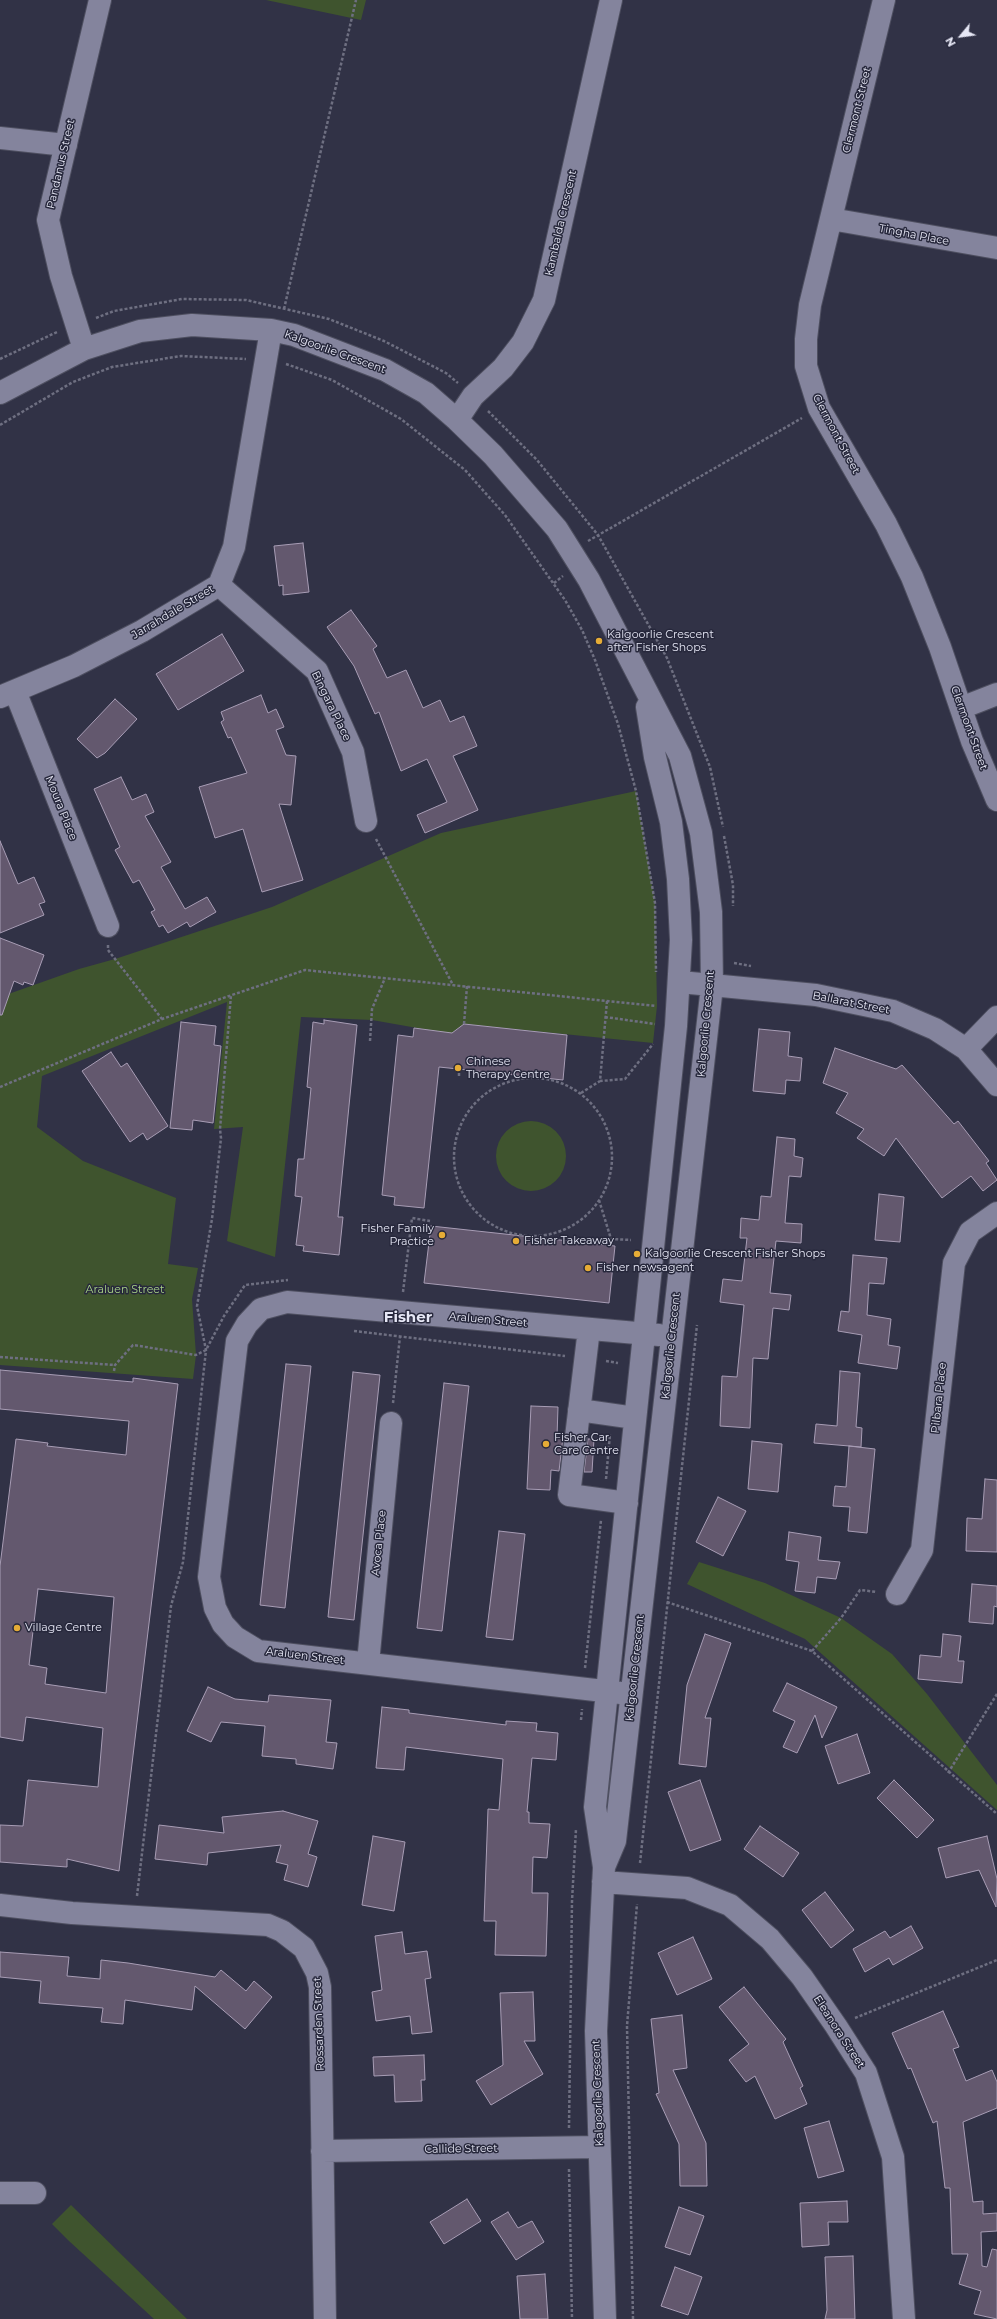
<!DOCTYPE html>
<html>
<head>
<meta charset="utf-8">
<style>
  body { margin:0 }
  #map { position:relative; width:997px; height:2319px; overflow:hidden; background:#313246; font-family:Montserrat,sans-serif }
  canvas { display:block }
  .north { position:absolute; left:941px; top:16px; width:40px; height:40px; -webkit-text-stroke:3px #27283c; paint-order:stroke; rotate:241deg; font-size:11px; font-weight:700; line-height:16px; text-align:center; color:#e6e7f5 }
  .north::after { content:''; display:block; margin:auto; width:14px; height:18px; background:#e6e7f5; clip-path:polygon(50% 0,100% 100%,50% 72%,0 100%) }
</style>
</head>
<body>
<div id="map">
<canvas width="997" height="2319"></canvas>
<div class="north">N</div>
</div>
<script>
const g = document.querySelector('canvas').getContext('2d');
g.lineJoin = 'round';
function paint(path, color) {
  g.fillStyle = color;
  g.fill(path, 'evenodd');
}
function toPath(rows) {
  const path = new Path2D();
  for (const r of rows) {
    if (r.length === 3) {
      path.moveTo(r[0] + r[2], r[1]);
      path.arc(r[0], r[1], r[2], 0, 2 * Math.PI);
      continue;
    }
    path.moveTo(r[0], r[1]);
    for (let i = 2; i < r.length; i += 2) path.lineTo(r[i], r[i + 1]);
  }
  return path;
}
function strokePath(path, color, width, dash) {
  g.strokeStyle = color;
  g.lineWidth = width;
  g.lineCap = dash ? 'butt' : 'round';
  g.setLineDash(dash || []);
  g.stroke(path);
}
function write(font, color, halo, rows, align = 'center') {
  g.font = font + ' Montserrat,sans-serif';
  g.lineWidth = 3;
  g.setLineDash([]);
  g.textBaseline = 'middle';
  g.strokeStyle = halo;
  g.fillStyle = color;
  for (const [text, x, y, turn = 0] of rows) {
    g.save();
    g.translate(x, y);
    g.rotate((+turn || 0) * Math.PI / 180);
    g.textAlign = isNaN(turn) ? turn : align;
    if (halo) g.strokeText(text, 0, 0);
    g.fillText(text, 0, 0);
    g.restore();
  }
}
const green = toPath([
  [266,0,366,0,361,20],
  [636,791,655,903,657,1006,653,1043,464,1024,451,1034,372,1020,301,1017,275,1257,227,1241,243,1127,214,1129,227,1002,42,1076,37,1127,83,1161,176,1198,168,1264,198,1268,192,1299,196,1355,193,1379,0,1365,0,997,79,969,115,959,272,907,441,833],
  [531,1156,35],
  [699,1562,765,1583,841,1618,892,1654,927,1694,997,1785,997,1810,805,1639,687,1584],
  [71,2205,187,2319,154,2319,69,2241,52,2224]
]);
const building = toPath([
  [303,543,309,592,283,595,283,585,279,586,274,546,303,543],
  [351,610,377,646,373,649,387,678,406,670,423,708,440,700,450,722,464,716,477,746,453,756,478,810,425,833,417,815,447,802,427,759,401,771,379,712,375,714,354,666,327,627,351,610],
  [222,634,244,671,178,710,156,674,222,634],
  [261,695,268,713,276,709,284,727,276,730,286,755,296,756,291,805,279,804,303,880,262,892,243,829,215,838,199,787,247,773,231,737,228,738,221,722,224,720,221,712,261,695],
  [115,699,137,719,105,753,97,758,77,739,115,699],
  [121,777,132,800,146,794,154,812,145,816,171,862,161,867,185,909,207,897,216,912,190,927,187,922,168,933,163,925,159,927,151,912,155,910,139,880,133,883,115,850,120,847,94,789,121,777],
  [0,841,18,884,34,877,45,902,39,904,44,915,0,933,0,841],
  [0,938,44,955,33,985,24,982,23,985,14,981,2,1015,0,1015,0,938],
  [324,1020,357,1025,338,1217,343,1217,339,1255,303,1251,304,1246,296,1245,302,1197,295,1196,298,1159,304,1159,311,1088,307,1087,313,1022,324,1024,324,1020],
  [181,1022,216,1026,214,1045,221,1046,213,1123,193,1120,192,1130,170,1128,181,1022],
  [464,1024,567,1035,563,1080,439,1067,424,1208,394,1205,395,1197,382,1195,398,1035,413,1037,414,1028,452,1033,464,1024],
  [759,1029,790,1032,788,1056,802,1058,800,1081,786,1080,785,1094,753,1091,759,1029],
  [835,1048,896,1069,902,1065,954,1124,958,1121,989,1161,986,1163,997,1180,983,1191,971,1176,942,1198,896,1138,884,1156,857,1138,864,1129,836,1113,848,1093,823,1083,835,1048],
  [111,1052,121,1067,127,1063,168,1126,147,1140,143,1133,130,1142,82,1071,111,1052],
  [777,1137,795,1139,794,1156,803,1158,801,1177,789,1176,785,1223,802,1224,801,1243,776,1241,770,1293,791,1295,789,1310,773,1308,768,1359,753,1358,750,1428,720,1426,722,1376,737,1377,744,1305,720,1302,723,1279,742,1281,747,1238,740,1238,741,1218,759,1220,761,1196,771,1197,777,1137],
  [879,1194,904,1197,900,1242,875,1240,879,1194],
  [431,1226,615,1246,609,1303,424,1283,431,1226],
  [853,1255,887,1258,884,1284,869,1283,867,1315,891,1319,888,1345,900,1347,897,1369,858,1363,862,1335,838,1331,841,1311,849,1312,853,1255],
  [286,1364,311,1366,285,1608,260,1605,286,1364],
  [0,1370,133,1382,133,1378,178,1384,119,1871,67,1859,67,1867,0,1862,0,1825,23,1826,28,1780,98,1787,103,1728,26,1717,23,1741,0,1737,0,1566,16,1439,48,1443,47,1446,126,1455,129,1421,0,1409,0,1370],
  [38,1589,114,1597,106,1693,45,1684,47,1668,29,1665,38,1589],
  [840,1371,860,1373,856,1427,862,1428,861,1447,814,1443,816,1424,837,1426,840,1371],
  [353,1372,380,1375,354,1620,328,1617,353,1372],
  [444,1383,469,1386,442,1631,417,1628,444,1383],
  [531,1406,558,1407,557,1437,563,1437,559,1471,551,1470,550,1490,527,1489,531,1406],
  [588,1439,594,1439,592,1472,584,1472,588,1439],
  [752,1441,782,1444,778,1492,748,1489,752,1441],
  [849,1446,875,1449,867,1533,848,1531,850,1507,833,1506,835,1486,846,1487,849,1446],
  [985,1479,997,1480,997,1552,966,1551,967,1518,982,1519,985,1479],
  [718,1497,746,1511,723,1556,696,1542,718,1497],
  [499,1531,525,1534,513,1640,486,1637,499,1531],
  [789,1532,821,1537,818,1560,840,1562,836,1579,817,1577,815,1593,795,1591,799,1562,786,1560,789,1532],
  [972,1584,997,1586,997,1607,994,1606,993,1624,969,1622,972,1584],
  [705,1634,731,1643,705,1718,711,1718,706,1767,679,1764,687,1685,705,1634],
  [943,1634,961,1636,958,1661,964,1661,962,1683,918,1679,920,1655,941,1657,943,1634],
  [787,1683,837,1707,822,1738,815,1715,797,1753,783,1747,795,1721,773,1711,787,1683],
  [208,1687,235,1699,268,1702,269,1695,331,1700,326,1742,337,1743,333,1769,296,1764,296,1759,262,1756,265,1726,221,1722,211,1742,187,1731,208,1687],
  [382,1707,409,1710,409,1713,506,1725,506,1721,537,1723,536,1731,558,1733,556,1760,532,1758,527,1812,529,1812,529,1823,550,1824,547,1858,533,1857,532,1893,548,1893,546,1956,495,1955,496,1921,484,1921,488,1809,499,1810,503,1759,406,1747,404,1770,376,1768,382,1707],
  [857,1734,870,1773,838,1784,825,1746,857,1734],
  [700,1780,721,1840,690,1851,668,1792,700,1780],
  [894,1780,934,1820,917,1838,877,1798,894,1780],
  [283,1811,318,1821,308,1854,317,1857,308,1887,284,1880,288,1865,276,1862,281,1845,208,1853,207,1865,155,1859,159,1825,224,1833,222,1817,283,1811],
  [760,1826,799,1853,783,1877,744,1849,760,1826],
  [373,1836,405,1842,394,1911,362,1905,373,1836],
  [987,1836,997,1879,996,1907,979,1870,946,1878,938,1848,987,1836],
  [825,1892,854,1930,831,1948,802,1910,825,1892],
  [911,1926,923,1948,893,1965,889,1958,865,1972,853,1949,885,1931,890,1938,911,1926],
  [402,1932,405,1954,427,1951,431,1978,425,1979,432,2032,412,2034,410,2016,376,2021,372,1992,382,1990,375,1936,402,1932],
  [693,1937,712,1979,677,1995,658,1953,693,1937],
  [0,1952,69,1957,67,1976,100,1979,101,1960,128,1963,215,1977,221,1970,246,1991,254,1981,272,1997,245,2029,195,1986,192,2010,125,2000,123,2024,101,2022,103,2008,39,2003,41,1981,0,1977,0,1952],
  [744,1987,786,2039,783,2042,803,2086,800,2088,807,2104,775,2119,755,2076,746,2082,729,2060,749,2044,719,2007,744,1987],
  [533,1992,535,2041,524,2041,543,2074,491,2105,476,2081,503,2065,500,1993,533,1992],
  [943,2011,959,2047,953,2049,966,2081,992,2070,997,2082,997,2108,963,2122,973,2202,983,2201,983,2214,997,2213,997,2231,981,2232,982,2266,987,2267,992,2249,997,2250,997,2319,974,2314,981,2291,959,2284,968,2254,952,2254,950,2188,945,2188,937,2121,933,2123,911,2068,908,2069,892,2033,943,2011],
  [682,2015,687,2068,673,2070,706,2143,707,2186,680,2186,679,2144,656,2094,659,2093,651,2019,682,2015],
  [424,2055,425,2080,421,2080,422,2101,395,2102,394,2075,374,2076,373,2057,424,2055],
  [829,2121,844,2171,818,2178,804,2128,829,2121],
  [467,2199,481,2221,444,2244,430,2222,467,2199],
  [847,2201,848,2222,828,2222,829,2245,802,2247,800,2203,847,2201],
  [679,2207,704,2216,690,2255,665,2247,679,2207],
  [508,2212,518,2228,532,2221,544,2242,516,2260,491,2222,508,2212],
  [853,2256,855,2319,825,2319,827,2310,825,2257,853,2256],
  [675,2267,702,2277,688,2315,661,2306,675,2267],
  [545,2274,548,2319,520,2319,517,2276,545,2274]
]);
const path = toPath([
  [284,309,356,0],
  [96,318,114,311,182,299,246,300,329,319,384,341,446,373,458,383],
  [0,359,57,332],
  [286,364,332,380,401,419,465,470,505,515,565,600,582,630,595,660,618,724,636,791,655,903,656,972],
  [488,411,537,460,598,535,667,658,710,767,723,827],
  [0,425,73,382,112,367,181,356,246,359],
  [588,541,802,418],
  [554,583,563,576],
  [724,836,733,885,733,906],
  [376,839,453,985],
  [108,945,108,950,162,1019],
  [734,963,751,966],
  [607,1001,600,1081,625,1079,653,1044],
  [605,1017,655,1024],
  [464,1024,467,986],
  [370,1041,372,1009,385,978],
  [459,1076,459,1070],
  [533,1157,79],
  [0,1087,162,1019,305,970,656,1006],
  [581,1093,600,1081],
  [599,1200,611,1239,631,1240],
  [403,1292,412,1218,430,1221],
  [354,1331,565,1356],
  [0,1357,115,1365],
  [606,1361,618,1363],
  [114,1371,115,1365,133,1345,196,1355,206,1350,224,1316,245,1285,288,1280],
  [393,1403,400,1336],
  [606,1479,610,1434],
  [667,1602,812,1651,997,1814],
  [812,1651,841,1618,860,1590,877,1592],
  [585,1668,601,1520],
  [581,1720,582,1709],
  [948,1773,997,1694],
  [640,1863,697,1325],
  [137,1896,171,1606,183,1562,206,1350,197,1306,212,1219,221,1138,220,1129,231,995],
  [855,2018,997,1960],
  [569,2128,572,1901,576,1829],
  [569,2169,572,2319],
  [633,2319,627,2026,637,1904]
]);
const minor = toPath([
  [884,0,810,305,806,339,806,366,819,408,886,524,912,577,940,647,972,741,997,800],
  [0,138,66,145],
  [831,219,997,248],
  [84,349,61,276,48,220,100,0],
  [0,393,84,349,140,331,192,325,271,330,294,335,385,370,426,393,457,420,493,455,557,529,589,580,680,756,701,833,711,912,712,986,615,1841,604,1867],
  [457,420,473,396,503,368,523,342,544,300,611,0],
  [219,585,317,671,353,752,366,821],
  [15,691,108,926],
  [0,697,74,666,142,631,219,585,234,547,271,330],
  [961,708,997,694],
  [680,982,816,995,893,1011,935,1029,966,1049,997,1085],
  [966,1049,997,1017],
  [589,1329,569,1495,627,1503],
  [579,1410,635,1418],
  [897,1594,922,1550,954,1263,970,1232,997,1213],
  [368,1663,391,1423],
  [621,1693,258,1651,235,1637,223,1624,215,1608,209,1577,237,1341,247,1324,261,1309,287,1302,659,1335],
  [603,1882,687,1888,730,1905,770,1939,802,1977,836,2026,866,2073,893,2157,904,2319],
  [0,1905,72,1913,268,1925,282,1931,304,1948,317,1973,320,1987,325,2319],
  [322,2151,599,2147],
  [0,2193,35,2193],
  [605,2319,596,2031,604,1867,595,1807,676,1026,681,940,678,879,671,822,655,757,647,707]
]);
const markers = [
  [599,641,4,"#e6ac36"],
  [458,1068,4,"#e6ac36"],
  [442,1235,4,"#e6ac36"],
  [516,1241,4,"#e6ac36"],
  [637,1254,4,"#e6ac36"],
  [588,1268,4,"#e6ac36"],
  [546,1444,4,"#e6ac36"],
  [17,1628,4,"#e6ac36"]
];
const streetNames = [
  ["Clermont Street",857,110,-76],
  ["Pandanus Street",61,164,-77],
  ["Kambalda Crescent",561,223,-77],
  ["Tingha Place",914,235,11],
  ["Kalgoorlie Crescent",335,352,20],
  ["Clermont Street",836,434,62],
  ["Jarrahdale Street",173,612,-31],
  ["Bingara Place",331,706,64],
  ["Clermont Street",969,728,70],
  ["Moura Place",61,808,68],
  ["Ballarat Street",851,1003,11],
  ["Kalgoorlie Crescent",706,1024,-85],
  ["Araluen Street",488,1320,5],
  ["Kalgoorlie Crescent",671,1346,-84],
  ["Pilbara Place",939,1398,-84],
  ["Avoca Place",379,1543,-84],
  ["Araluen Street",305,1656,7],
  ["Kalgoorlie Crescent",635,1668,-84],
  ["Rossarden Street",319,2024,-92],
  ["Eleanora Street",839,2032,57],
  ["Kalgoorlie Crescent",598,2093,-92],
  ["Callide Street",461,2149,-1]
];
const poiNames = [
  ["Kalgoorlie Crescent",607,635],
  ["after Fisher Shops",607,648],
  ["Chinese",466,1062],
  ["Therapy Centre",466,1075],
  ["Fisher Family",434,1229,"right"],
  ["Practice",434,1242,"right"],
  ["Fisher Takeaway",524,1241],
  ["Kalgoorlie Crescent Fisher Shops",645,1254],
  ["Fisher newsagent",596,1268],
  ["Fisher Car",554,1438],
  ["Care Centre",554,1451],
  ["Village Centre",25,1628]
];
const parkNames = [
  ["Araluen Street",125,1290]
];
const districtNames = [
  ["Fisher",408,1318]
];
paint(green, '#3f542e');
paint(building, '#63586e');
strokePath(building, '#a89db5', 1);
strokePath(minor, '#4e4f60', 24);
strokePath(path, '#6e6f81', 2.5, [3, 2]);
strokePath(minor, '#84849d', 22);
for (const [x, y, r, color] of markers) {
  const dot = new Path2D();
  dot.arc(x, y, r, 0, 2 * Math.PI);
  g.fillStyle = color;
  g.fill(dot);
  strokePath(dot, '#27283c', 1.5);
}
write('11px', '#e6e7f5', '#27283c', streetNames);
write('11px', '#e6e7f5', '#27283c', poiNames, 'left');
write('11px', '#a9d386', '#27283c', parkNames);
write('bold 15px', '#e6e7f5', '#27283c', districtNames);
</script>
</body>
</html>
